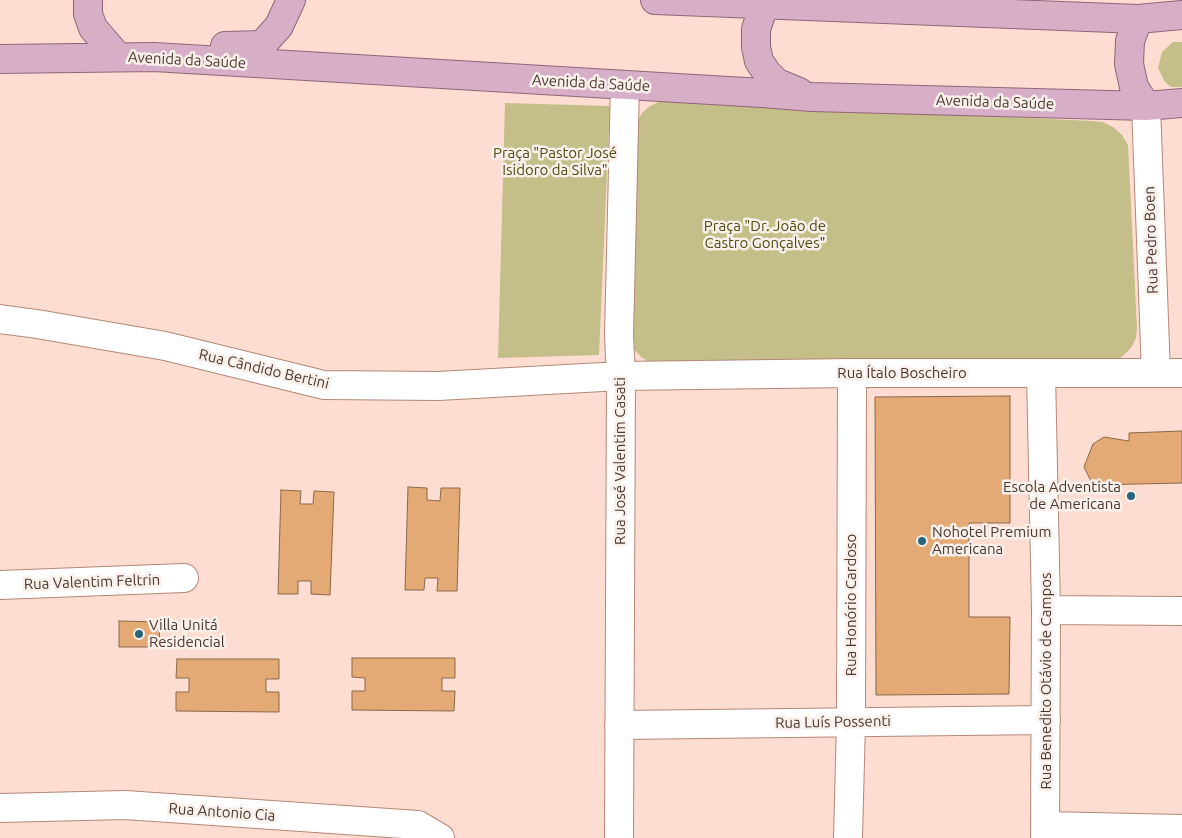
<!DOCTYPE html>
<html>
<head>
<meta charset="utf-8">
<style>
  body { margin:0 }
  canvas { display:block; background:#fdddd1 }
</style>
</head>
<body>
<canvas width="1182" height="838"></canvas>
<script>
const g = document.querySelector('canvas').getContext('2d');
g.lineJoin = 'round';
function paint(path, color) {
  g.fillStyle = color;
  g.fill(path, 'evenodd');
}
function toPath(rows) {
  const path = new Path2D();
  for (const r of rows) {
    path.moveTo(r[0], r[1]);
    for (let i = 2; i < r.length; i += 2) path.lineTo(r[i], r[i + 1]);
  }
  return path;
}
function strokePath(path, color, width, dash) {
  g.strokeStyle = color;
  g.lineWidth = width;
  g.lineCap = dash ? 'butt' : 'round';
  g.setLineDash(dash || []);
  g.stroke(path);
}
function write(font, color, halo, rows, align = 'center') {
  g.font = font + ' Ubuntu,sans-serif';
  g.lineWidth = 5;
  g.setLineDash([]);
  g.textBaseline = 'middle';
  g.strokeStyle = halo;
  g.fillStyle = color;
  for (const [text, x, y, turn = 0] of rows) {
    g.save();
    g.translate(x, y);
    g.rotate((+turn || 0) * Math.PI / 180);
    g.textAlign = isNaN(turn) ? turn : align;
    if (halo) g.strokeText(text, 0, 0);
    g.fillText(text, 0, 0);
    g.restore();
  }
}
const green = toPath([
  [1173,42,1182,42,1182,87,1171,87,1165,82,1158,68,1162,52],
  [670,100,1091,121,1103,122,1113,127,1122,135,1128,145,1137,328,1136,338,1131,348,1124,355,1116,361,651,363,641,357,633,348,633,133,636,123,642,113,650,106,659,102],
  [505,103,610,106,599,355,498,358]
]);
const building = toPath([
  [1010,396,1010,523,969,523,969,617,1010,617,1009,694,876,695,875,397,1010,396],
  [1182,431,1182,483,1093,485,1084,467,1093,444,1104,437,1129,441,1129,433,1182,431],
  [408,487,427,488,427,500,440,501,441,488,460,488,457,591,437,591,438,578,425,578,424,590,405,590,408,487],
  [281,490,301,491,300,504,313,504,314,491,334,492,330,595,311,594,311,581,298,581,298,594,278,594,281,490],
  [119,621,160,622,159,647,119,647,119,621],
  [352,658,455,658,455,678,442,678,442,691,455,691,454,711,352,710,352,691,365,691,365,678,352,677,352,658],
  [177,659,279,659,279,679,266,679,266,692,279,692,279,712,176,711,176,692,189,692,189,678,176,678,177,659]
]);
const minor = toPath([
  [1146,106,1156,373],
  [0,319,37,324,165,346,324,385,438,386,621,376,852,373,1182,373],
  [1041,373,1046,610,1045,838],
  [0,585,184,578],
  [1046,610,1182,611],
  [619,725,1046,720],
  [0,808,125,805,418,825,440,838],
  [1046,826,1182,829],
  [619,838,621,376,619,336,625,85],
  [848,838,851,722,852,373]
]);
const major = toPath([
  [88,0,88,14,93,28,118,57],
  [655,0,1138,19,1182,15],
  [766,0,756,29,756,47,759,61,767,73,777,83,799,92],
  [1138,19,1130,41,1129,64,1134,87,1146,106],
  [225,46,262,45,279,26,291,0],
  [0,59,154,57,762,93,812,97,1146,106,1182,103]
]);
const markers = [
  [1131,496,5,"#27677c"],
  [922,541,5,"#27677c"],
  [139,634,5,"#27677c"]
];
const streetNames = [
  ["Avenida da Saúde",187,60,3],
  ["Avenida da Saúde",591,83,3],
  ["Avenida da Saúde",995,102,2],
  ["Rua Pedro Boen",1151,240,-92],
  ["Rua Cândido Bertini",264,369,13],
  ["Rua Ítalo Boscheiro",902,373],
  ["Rua José Valentim Casati",620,461,-90],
  ["Rua Valentim Feltrin",92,582,-2],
  ["Rua Honório Cardoso",851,605,-90],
  ["Rua Benedito Otávio de Campos",1046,681,-90],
  ["Rua Luís Possenti",833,722,-1],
  ["Rua Antonio Cia",222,812,4]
];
const parkNames = [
  ["Praça \"Pastor José",555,153],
  ["Isidoro da Silva\"",555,170],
  ["Praça \"Dr. João de",765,226],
  ["Castro Gonçalves\"",765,243]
];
const poiNames = [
  ["Escola Adventista",1121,487,"right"],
  ["de Americana",1121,504,"right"],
  ["Nohotel Premium",932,532],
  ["Americana",932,549],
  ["Villa Unitá",149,625],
  ["Residencial",149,642]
];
paint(green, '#c4be88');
paint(building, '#e4aa76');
strokePath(building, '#8b6849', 1);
strokePath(minor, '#b68775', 30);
strokePath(major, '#936379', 30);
strokePath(minor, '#fff', 28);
strokePath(major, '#d6afc7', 28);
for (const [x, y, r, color] of markers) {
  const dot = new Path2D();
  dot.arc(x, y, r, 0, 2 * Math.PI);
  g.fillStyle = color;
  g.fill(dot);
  strokePath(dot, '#faf0eb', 2);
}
write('15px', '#4b372f', '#faf0eb', streetNames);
write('15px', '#524b11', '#faf0eb', parkNames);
write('15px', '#4b372f', '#faf0eb', poiNames, 'left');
</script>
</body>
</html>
